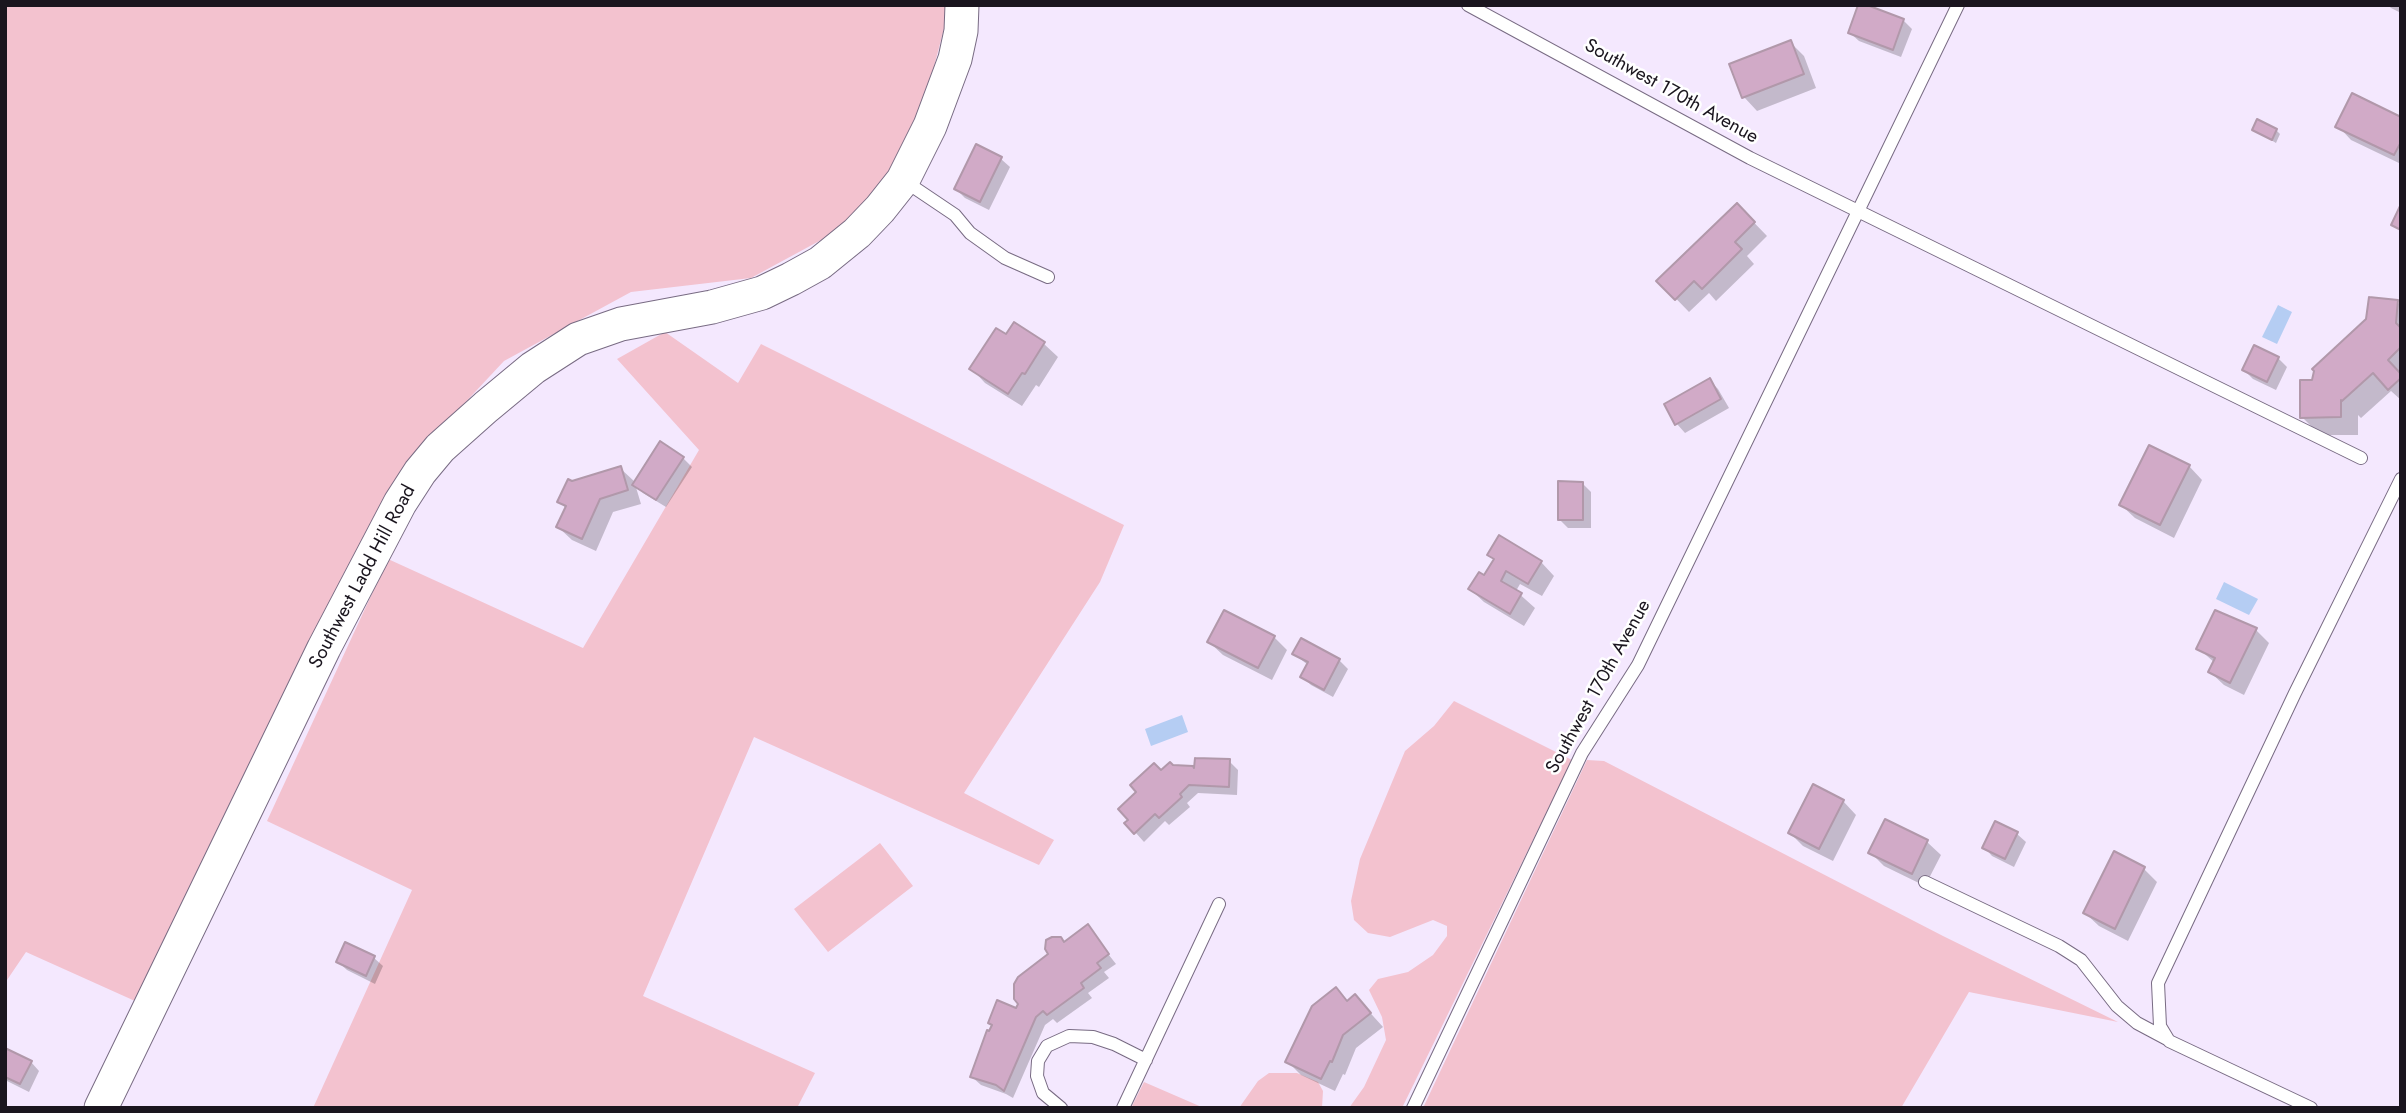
<!DOCTYPE html>
<html>
<head>
<meta charset="utf-8">
<style>
  body { margin:0 }
  #map { position:relative; width:2406px; height:1113px; overflow:hidden; background:#f4e8fe; font-family:Jost,sans-serif }
  canvas { display:block }
  .frame { position:absolute; inset:0; border:7px solid #1a151e; pointer-events:none }
</style>
</head>
<body>
<div id="map">
<canvas width="2406" height="1113"></canvas>
<div class="frame"></div>
</div>
<script>
const g = document.querySelector('canvas').getContext('2d');
g.lineJoin = 'round';
function paint(path, color) {
  g.fillStyle = color;
  g.fill(path, 'evenodd');
}
function toPath(rows) {
  const path = new Path2D();
  for (const r of rows) {
    path.moveTo(r[0], r[1]);
    for (let i = 2; i < r.length; i += 2) path.lineTo(r[i], r[i + 1]);
  }
  return path;
}
function strokePath(path, color, width, dash) {
  g.strokeStyle = color;
  g.lineWidth = width;
  g.lineCap = dash ? 'butt' : 'round';
  g.setLineDash(dash || []);
  g.stroke(path);
}
function write(font, color, halo, rows, align = 'center') {
  g.font = font + ' Jost,sans-serif';
  g.lineWidth = 5;
  g.setLineDash([]);
  g.textBaseline = 'middle';
  g.strokeStyle = halo;
  g.fillStyle = color;
  for (const [text, x, y, turn = 0] of rows) {
    g.save();
    g.translate(x, y);
    g.rotate((+turn || 0) * Math.PI / 180);
    g.textAlign = isNaN(turn) ? turn : align;
    if (halo) g.strokeText(text, 0, 0);
    g.fillText(text, 0, 0);
    g.restore();
  }
}
const green = toPath([
  [5,5,945,5,947,17,920,120,890,186,834,233,751,278,631,292,504,361,404,468,135,1001,26,952,5,983],
  [665,332,738,383,761,344,1124,525,1100,582,964,793,1054,840,1039,865,754,737,643,996,815,1073,797,1108,313,1108,412,890,267,821,388,559,583,648,699,450,617,359],
  [1454,701,1572,760,1402,1108,1349,1108,1364,1087,1386,1040,1382,1017,1369,990,1378,979,1408,972,1433,955,1447,936,1447,926,1433,920,1390,937,1368,933,1354,920,1351,901,1360,859,1405,751,1434,726],
  [1587,760,1604,761,1943,936,2118,1022,1969,992,1901,1108,1423,1108],
  [880,843,913,886,828,952,794,909],
  [1269,1073,1297,1073,1318,1082,1323,1091,1322,1108,1239,1108,1258,1081],
  [1144,1082,1204,1108,1131,1108]
]);
const water = toPath([
  [2278,305,2292,312,2277,344,2262,337],
  [2224,582,2258,599,2249,615,2216,599],
  [1182,715,1188,732,1151,746,1145,729]
]);
const shadow = toPath([
  [2388,5,2401,5,2401,13,2391,8],
  [1903,20,1912,29,1901,57,1859,41,1850,33],
  [1790,42,1804,56,1816,88,1757,111,1744,97],
  [2401,119,2401,164,2351,140,2338,126],
  [2254,130,2276,130,2280,134,2276,143],
  [977,147,1001,159,1010,167,989,210,965,198,956,189],
  [1737,205,1767,236,1747,256,1754,264,1716,301,1709,293,1689,312,1659,281],
  [2397,302,2401,306,2401,400,2391,391,2361,418,2358,415,2358,435,2320,435,2302,417,2314,381],
  [1015,324,1044,344,1058,357,1039,387,1036,385,1022,406,985,383,972,369,1007,336],
  [2278,358,2287,367,2276,390,2253,379,2244,370],
  [1710,381,1718,389,1729,408,1685,433,1677,424],
  [683,458,692,467,666,507,643,493,635,484,641,504,613,512,596,551,572,540,558,527,567,509,559,502,572,483,620,468,636,483],
  [2189,466,2202,480,2174,538,2135,518,2121,505],
  [1583,484,1591,492,1591,528,1568,528,1559,519],
  [1489,555,1541,562,1554,576,1542,596,1520,584,1516,591,1535,608,1524,626,1484,602,1470,589,1485,578,1495,561],
  [2256,630,2269,643,2244,695,2224,685,2210,672,2215,663,2198,648],
  [1274,637,1287,650,1272,680,1223,655,1209,642],
  [1294,654,1339,660,1348,669,1333,697,1311,685,1302,676,1308,665],
  [1229,761,1238,770,1237,795,1198,793,1187,803,1190,807,1169,825,1165,821,1144,842,1127,823,1161,772,1196,772],
  [1843,801,1856,815,1833,861,1803,846,1790,833],
  [1996,823,2017,834,2026,842,2014,867,1992,856,1984,847],
  [1927,842,1941,855,1925,886,1884,866,1870,852],
  [2144,869,2157,882,2128,941,2099,926,2085,913],
  [1087,927,1116,964,1104,972,1109,978,1088,993,1092,998,1057,1023,1053,1019,1045,1025,1013,1098,1006,1094,981,1085,972,1077,1064,943],
  [346,944,374,958,383,966,375,984,347,970,338,962],
  [1336,989,1348,1002,1355,996,1383,1027,1356,1048,1345,1075,1343,1074,1335,1091,1301,1075,1287,1061],
  [5,1050,31,1062,39,1071,29,1092,5,1080]
]);
const building = toPath([
  [1858,5,1867,5,1904,19,1893,50,1848,33,1858,5],
  [1791,40,1804,74,1742,98,1729,64,1791,40],
  [2352,93,2401,117,2401,142,2394,155,2335,127,2352,93],
  [2257,119,2277,129,2272,140,2252,130,2257,119],
  [976,144,1002,157,980,202,954,189,976,144],
  [1737,203,1755,222,1735,242,1742,249,1702,289,1694,281,1675,300,1656,281,1737,203],
  [2401,204,2401,230,2391,225,2401,204],
  [2369,297,2398,300,2396,323,2401,328,2401,347,2388,360,2401,374,2401,378,2388,390,2373,373,2342,401,2341,400,2341,417,2300,418,2300,380,2312,380,2314,371,2312,369,2366,319,2369,297],
  [1014,322,1045,342,1025,374,1022,373,1008,394,969,369,996,328,1006,334,1014,322],
  [2254,345,2279,357,2267,382,2242,370,2254,345],
  [1710,378,1721,399,1675,425,1664,404,1710,378],
  [660,441,684,457,656,500,632,485,660,441],
  [2149,445,2190,465,2160,525,2119,505,2149,445],
  [621,466,628,490,600,499,582,539,556,527,566,506,557,502,568,479,572,481,621,466],
  [1558,481,1583,482,1583,520,1558,520,1558,481],
  [1499,535,1542,561,1528,584,1506,571,1501,581,1522,593,1510,614,1468,589,1479,572,1484,575,1494,559,1487,555,1499,535],
  [1224,610,1275,636,1258,668,1207,642,1224,610],
  [2215,610,2257,628,2230,683,2208,672,2215,658,2196,649,2215,610],
  [1301,638,1340,659,1324,690,1300,677,1308,662,1292,654,1301,638],
  [1195,758,1230,759,1229,787,1189,785,1180,794,1182,797,1159,818,1155,814,1134,834,1124,823,1128,820,1118,809,1136,792,1130,785,1154,763,1161,770,1170,762,1173,765,1193,766,1194,768,1195,758],
  [1813,784,1844,800,1819,849,1788,833,1813,784],
  [1885,819,1928,840,1912,874,1868,853,1885,819],
  [1995,821,2018,832,2005,859,1982,848,1995,821],
  [2114,851,2145,867,2115,929,2083,913,2114,851],
  [1088,924,1109,954,1097,963,1101,968,1081,983,1084,988,1047,1015,1043,1011,1036,1017,1004,1091,996,1085,970,1077,987,1030,989,1031,992,1025,988,1023,997,1000,1016,1008,1018,1004,1014,999,1014,984,1018,977,1048,954,1045,949,1046,940,1052,937,1061,937,1064,942,1088,924],
  [345,942,375,956,366,976,336,962,345,942],
  [1336,987,1347,1001,1355,994,1371,1013,1343,1035,1332,1062,1330,1061,1321,1079,1285,1062,1312,1006,1336,987],
  [5,1048,32,1061,20,1084,5,1077,5,1048]
]);
const lane = toPath([
  [1468,5,1750,158,2361,458],
  [903,180,955,215,970,233,1005,258,1048,277],
  [1925,882,2059,946,2081,960,2117,1006,2137,1023,2167,1039],
  [1061,1108,1043,1093,1037,1076,1038,1061,1047,1046,1069,1036,1093,1037,1114,1044,1146,1060],
  [1123,1108,1219,904],
  [1413,1108,1582,753,1638,665,1958,5],
  [2311,1108,2169,1041,2160,1026,2158,983,2295,693,2401,479]
]);
const secondary = toPath([
  [101,1108,324,648,400,503,420,472,440,448,486,407,533,368,578,339,621,324,712,307,762,293,791,279,820,263,857,233,880,209,903,180,930,126,955,59,961,31,962,5]
]);
const streetNames = [
  ["Southwest 170th Avenue",1671,92,29],
  ["Southwest Ladd Hill Road",363,577,-62],
  ["Southwest 170th Avenue",1599,687,-61]
];
paint(green, '#f3c2cf');
paint(water, '#b5cdf3');
paint(shadow, '#0003');
paint(building, '#d1aac7');
strokePath(building, '#b198aa', 2);
strokePath(lane, '#786b83', 14);
strokePath(secondary, '#786b83', 35);
strokePath(lane, '#fff', 12);
strokePath(secondary, '#fff', 33);
write('19px', '#1a151e', '#fff', streetNames);
</script>
</body>
</html>
